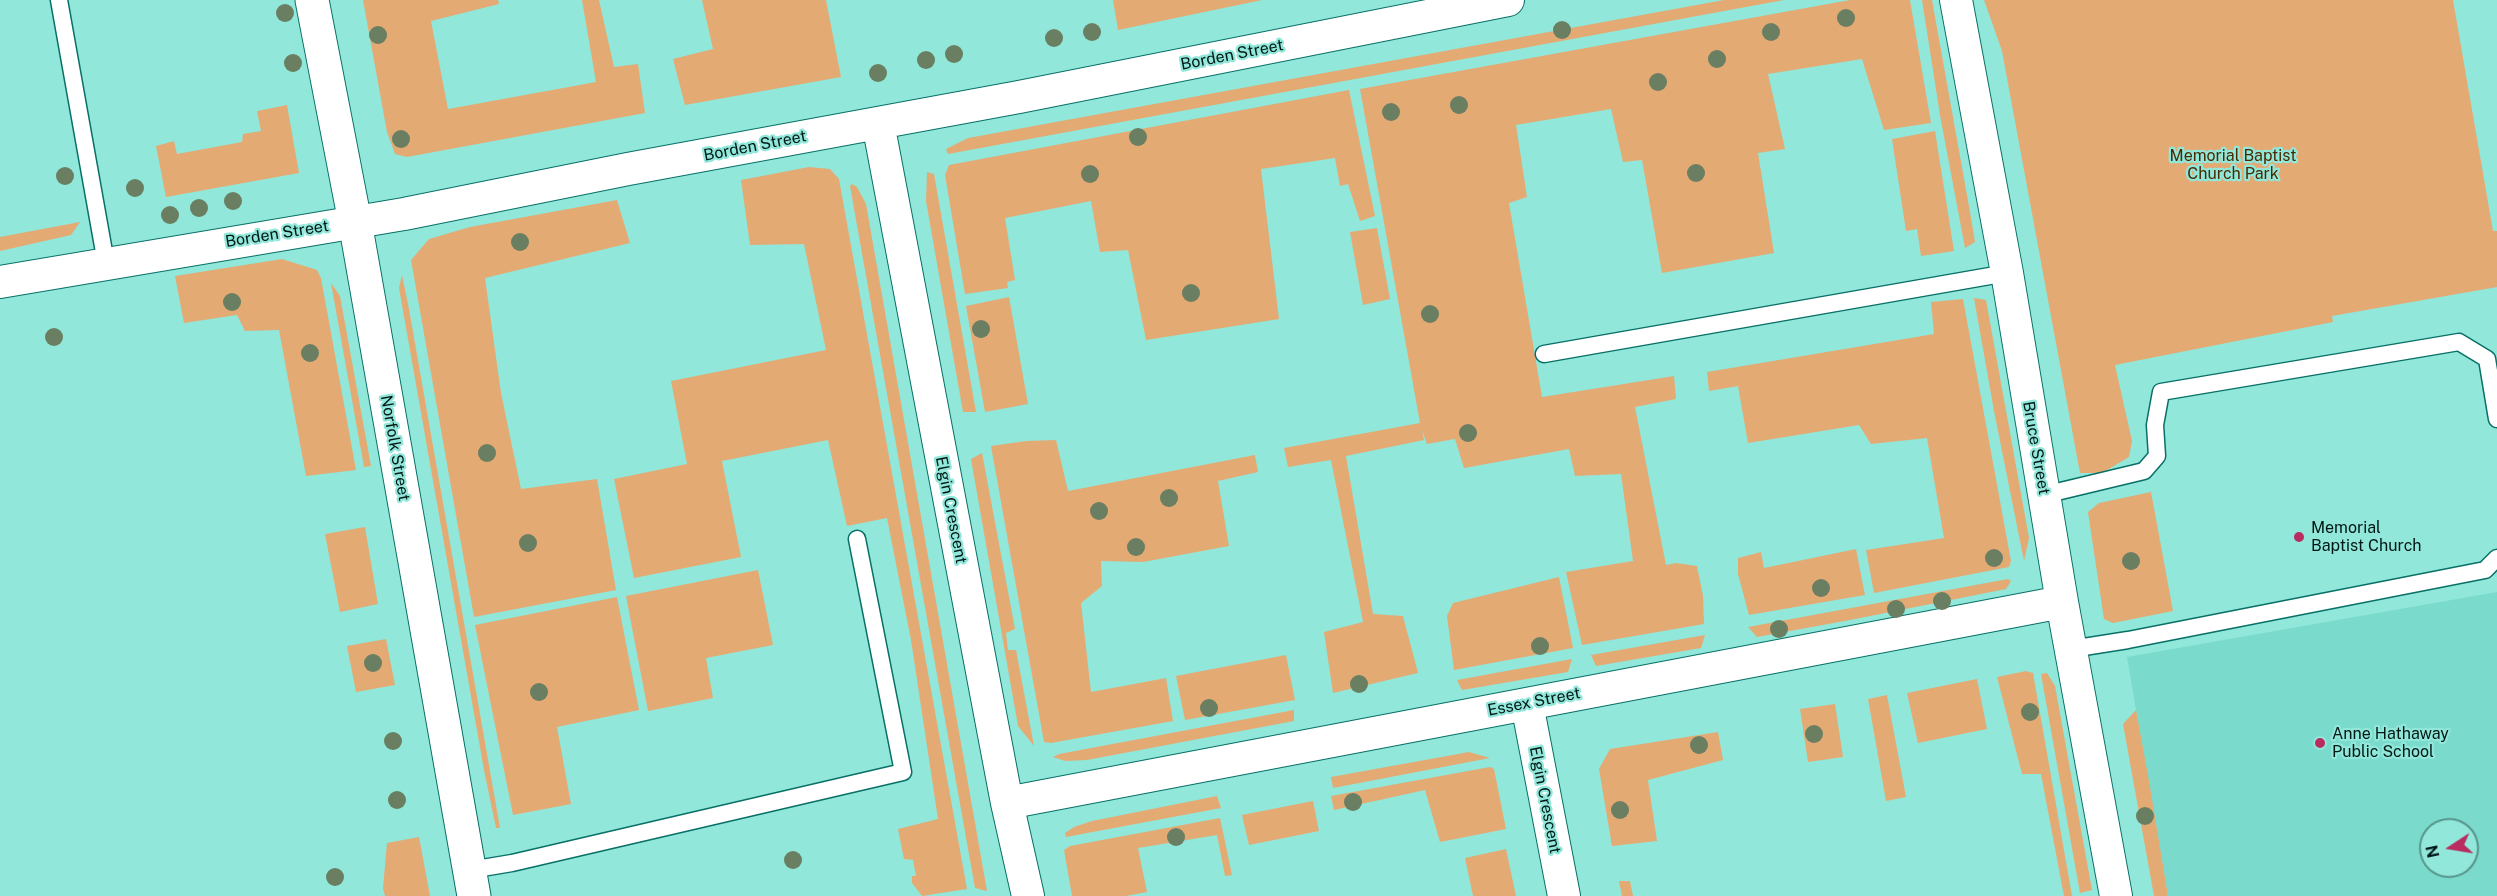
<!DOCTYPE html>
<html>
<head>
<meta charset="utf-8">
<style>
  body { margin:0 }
  #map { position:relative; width:2497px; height:896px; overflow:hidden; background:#91e7da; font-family:"Public Sans",sans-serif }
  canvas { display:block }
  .north { position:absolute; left:2419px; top:818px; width:60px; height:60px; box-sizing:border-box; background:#91e7da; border:2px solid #57948b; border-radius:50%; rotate:258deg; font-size:16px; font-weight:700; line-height:24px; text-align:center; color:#001714 }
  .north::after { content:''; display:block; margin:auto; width:21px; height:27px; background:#b92c5f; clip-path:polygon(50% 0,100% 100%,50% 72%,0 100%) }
</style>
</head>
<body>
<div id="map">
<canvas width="2497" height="896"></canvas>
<div class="north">N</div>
</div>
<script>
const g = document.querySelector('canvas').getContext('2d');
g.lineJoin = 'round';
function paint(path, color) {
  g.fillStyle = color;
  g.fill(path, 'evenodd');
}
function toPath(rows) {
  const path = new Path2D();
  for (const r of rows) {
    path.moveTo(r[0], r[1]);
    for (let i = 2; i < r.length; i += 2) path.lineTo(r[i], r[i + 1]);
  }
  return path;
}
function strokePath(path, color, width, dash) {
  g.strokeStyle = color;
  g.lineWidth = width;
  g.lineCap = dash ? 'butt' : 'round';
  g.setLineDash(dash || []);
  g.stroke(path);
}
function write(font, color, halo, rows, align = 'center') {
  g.font = font + ' "Public Sans",sans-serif';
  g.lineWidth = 4.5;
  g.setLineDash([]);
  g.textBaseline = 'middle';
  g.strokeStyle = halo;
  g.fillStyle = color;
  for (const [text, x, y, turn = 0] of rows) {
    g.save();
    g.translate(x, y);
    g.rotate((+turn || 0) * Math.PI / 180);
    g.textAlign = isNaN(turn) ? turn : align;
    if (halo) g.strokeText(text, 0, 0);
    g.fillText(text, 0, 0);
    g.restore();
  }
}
const built = toPath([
  [2497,592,2497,896,2168,896,2127,657],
  [2431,830,2467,830,2467,866,2431,866]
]);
const green = toPath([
  [363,0,498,0,499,4,431,21,448,109,596,82,582,0,599,0,614,67,638,64,645,113,407,157,395,154,387,132],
  [702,0,826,0,841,77,685,105,673,59,713,49],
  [1113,0,1262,0,1118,30],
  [1724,0,1784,0,948,154,946,149,968,138],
  [1850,0,1910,0,1931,123,1884,130,1862,59,1768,74,1785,149,1758,153,1774,253,1662,273,1642,160,1623,162,1611,109,1516,125,1527,197,1509,203,1542,397,1674,376,1676,399,1635,407,1666,565,1676,563,1697,566,1703,596,1704,624,1582,645,1566,572,1633,561,1621,474,1575,476,1569,449,1464,468,1455,439,1427,444,1422,430,1424,440,1346,456,1373,614,1403,616,1418,673,1333,693,1324,632,1363,622,1331,460,1288,467,1284,448,1420,423,1360,89],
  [1922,0,1932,0,1970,212,1975,242,1965,248,1940,115],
  [1984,0,2453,0,2493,231,2497,231,2497,287,2332,316,2333,322,2115,365,2132,441,2129,457,2102,473,2080,473,2002,51],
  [1349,90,1375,216,1360,221,1348,184,1340,186,1335,158,1261,169,1279,319,1146,340,1128,250,1100,252,1091,201,1005,218,1015,280,1007,282,1008,288,965,294,945,175,949,165],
  [287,105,299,173,166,197,156,146,174,141,177,154,242,142,243,134,261,131,257,111],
  [1935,131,1954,251,1921,256,1917,229,1906,231,1892,139],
  [809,167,830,169,839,179,967,889,922,896,912,883,912,876,916,876,913,860,904,859,898,829,938,819,911,640,887,518,847,526,828,440,722,461,741,557,634,578,614,479,687,464,671,381,826,350,804,244,750,245,741,180],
  [927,172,934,174,976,412,963,412,926,201],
  [852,184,857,187,866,204,987,891,975,888,850,186],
  [617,200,630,243,485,278,501,393,521,489,597,479,616,590,474,617,411,260,429,239,470,227],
  [80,222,71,235,0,251,0,237],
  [1377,228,1390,299,1363,305,1350,232],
  [282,259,317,270,321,278,356,470,306,476,279,330,245,331,237,315,184,323,175,276],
  [402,275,409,309,500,828,496,828,484,770,399,288],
  [331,283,340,296,371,466,364,467],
  [1009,297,1028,404,985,412,966,306],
  [1974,298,1986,300,2029,538,2024,561,1994,411],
  [1963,299,2011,561,2009,567,1874,593,1866,550,1944,538,1927,438,1871,444,1859,425,1748,443,1738,386,1709,391,1707,372,1934,334,1931,302],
  [1056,440,1068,491,1255,455,1258,472,1218,481,1229,546,1143,562,1101,561,1102,586,1081,603,1091,692,1166,678,1173,721,1051,743,1044,742,991,446,1026,441],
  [982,453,1015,629,1006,633,1008,650,1016,650,1034,746,1018,726,971,459],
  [2151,492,2173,611,2113,623,2104,619,2088,512,2099,503],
  [365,527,378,604,340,612,325,534],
  [1856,549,1865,595,1749,615,1738,574,1738,558,1761,552,1764,568],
  [758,570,773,645,706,658,713,698,648,711,626,596],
  [1559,577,1573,648,1454,670,1447,616,1453,603],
  [2008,579,2011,581,2006,589,1850,620,1757,637,1748,627],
  [617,597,639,710,557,727,571,804,513,815,475,625],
  [1705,635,1701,648,1596,666,1591,655],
  [386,639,395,685,356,692,347,646],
  [1286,655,1295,700,1185,720,1176,676],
  [1572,659,1568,672,1462,690,1457,680],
  [2026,671,2033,673,2072,896,2064,896,2041,774,2022,774,1997,677],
  [2047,673,2055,686,2092,890,2080,893,2041,674],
  [1977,679,1987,729,1918,743,1907,693],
  [1887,695,1906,797,1886,801,1868,699],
  [1835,704,1843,757,1808,762,1800,709],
  [1294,710,1294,721,1087,760,1065,761,1053,757,1059,754],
  [2136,710,2149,781,2168,896,2154,896,2123,724],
  [1718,732,1723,760,1648,780,1657,841,1612,846,1599,769,1610,749],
  [1469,752,1490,758,1333,788,1331,777],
  [1490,767,1494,769,1506,829,1440,842,1425,790,1334,810,1331,796],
  [1217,796,1221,808,1066,837,1065,833,1074,827,1092,821],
  [1313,801,1319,831,1249,845,1242,815],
  [1220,818,1232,875,1225,876,1217,835,1138,848,1147,892,1126,896,1072,896,1064,850,1070,846],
  [419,837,430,896,385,896,383,888,387,843],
  [1506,849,1516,896,1473,896,1465,858],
  [1619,881,1630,881,1633,896,1622,896]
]);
const service = toPath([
  [59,0,106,263],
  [1544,354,2007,273],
  [2044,495,2144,471,2157,456,2155,425,2161,392,2459,342,2487,359,2497,419],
  [2071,649,2128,640,2485,570,2497,558],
  [470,870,512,863,903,772,857,539]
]);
const minor = toPath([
  [1956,0,2007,273,2062,602,2116,896],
  [878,123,1007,803,1028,896],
  [0,282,404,214,628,169,1019,97,1508,0],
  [1527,704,1564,896],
  [1007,803,2062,602]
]);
const tertiary = toPath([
  [312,0,355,222,474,896]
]);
const trees = [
  [285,13],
  [1846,18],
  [1562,30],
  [1092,32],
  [1771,32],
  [378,35],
  [1054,38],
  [954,54],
  [1717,59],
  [926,60],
  [293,63],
  [878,73],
  [1658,82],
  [1459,105],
  [1391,112],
  [1138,137],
  [401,139],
  [1696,173],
  [1090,174],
  [65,176],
  [135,188],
  [233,201],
  [199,208],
  [170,215],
  [520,242],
  [1191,293],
  [232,302],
  [1430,314],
  [981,329],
  [54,337],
  [310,353],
  [1468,433],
  [487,453],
  [1169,498],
  [1099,511],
  [528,543],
  [1136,547],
  [1994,558],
  [2131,561],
  [1821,588],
  [1942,601],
  [1896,609],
  [1779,629],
  [1540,646],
  [373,663],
  [1359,684],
  [539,692],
  [1209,708],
  [2030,712],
  [1814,734],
  [393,741],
  [1699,745],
  [397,800],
  [1353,802],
  [1620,810],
  [2145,816],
  [1176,837],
  [793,860],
  [335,877]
];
const markers = [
  [2299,537,6,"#b92c5f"],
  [2320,743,6,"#b92c5f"]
];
const streetNames = [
  ["Borden Street",1232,55,-11],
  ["Borden Street",755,146,-11],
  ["Borden Street",277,234,-9],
  ["Norfolk Street",395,448,80],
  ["Bruce Street",2036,448,80],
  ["Elgin Crescent",951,510,79],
  ["Essex Street",1534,702,-11],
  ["Elgin Crescent",1545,800,79]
];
const parkNames = [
  ["Memorial Baptist",2233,156],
  ["Church Park",2233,174]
];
const poiNames = [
  ["Memorial",2311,528],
  ["Baptist Church",2311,546],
  ["Anne Hathaway",2332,734],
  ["Public School",2332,752]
];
paint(built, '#7adacc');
paint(green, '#e4aa74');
strokePath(service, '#087067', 19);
strokePath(minor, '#087067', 34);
strokePath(tertiary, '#087067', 35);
strokePath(service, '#fff', 16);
strokePath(minor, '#fff', 32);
strokePath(tertiary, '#fff', 33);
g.fillStyle = '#6a7e62';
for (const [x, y] of trees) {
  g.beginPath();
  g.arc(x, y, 9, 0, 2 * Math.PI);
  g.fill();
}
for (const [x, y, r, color] of markers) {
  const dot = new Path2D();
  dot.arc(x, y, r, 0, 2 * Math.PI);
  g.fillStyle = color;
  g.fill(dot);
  strokePath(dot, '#91e7da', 2);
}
write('16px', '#001714', '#91e7da', streetNames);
write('16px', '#4a2900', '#91e7da', parkNames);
write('16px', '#001714', '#91e7da', poiNames, 'left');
</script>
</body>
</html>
